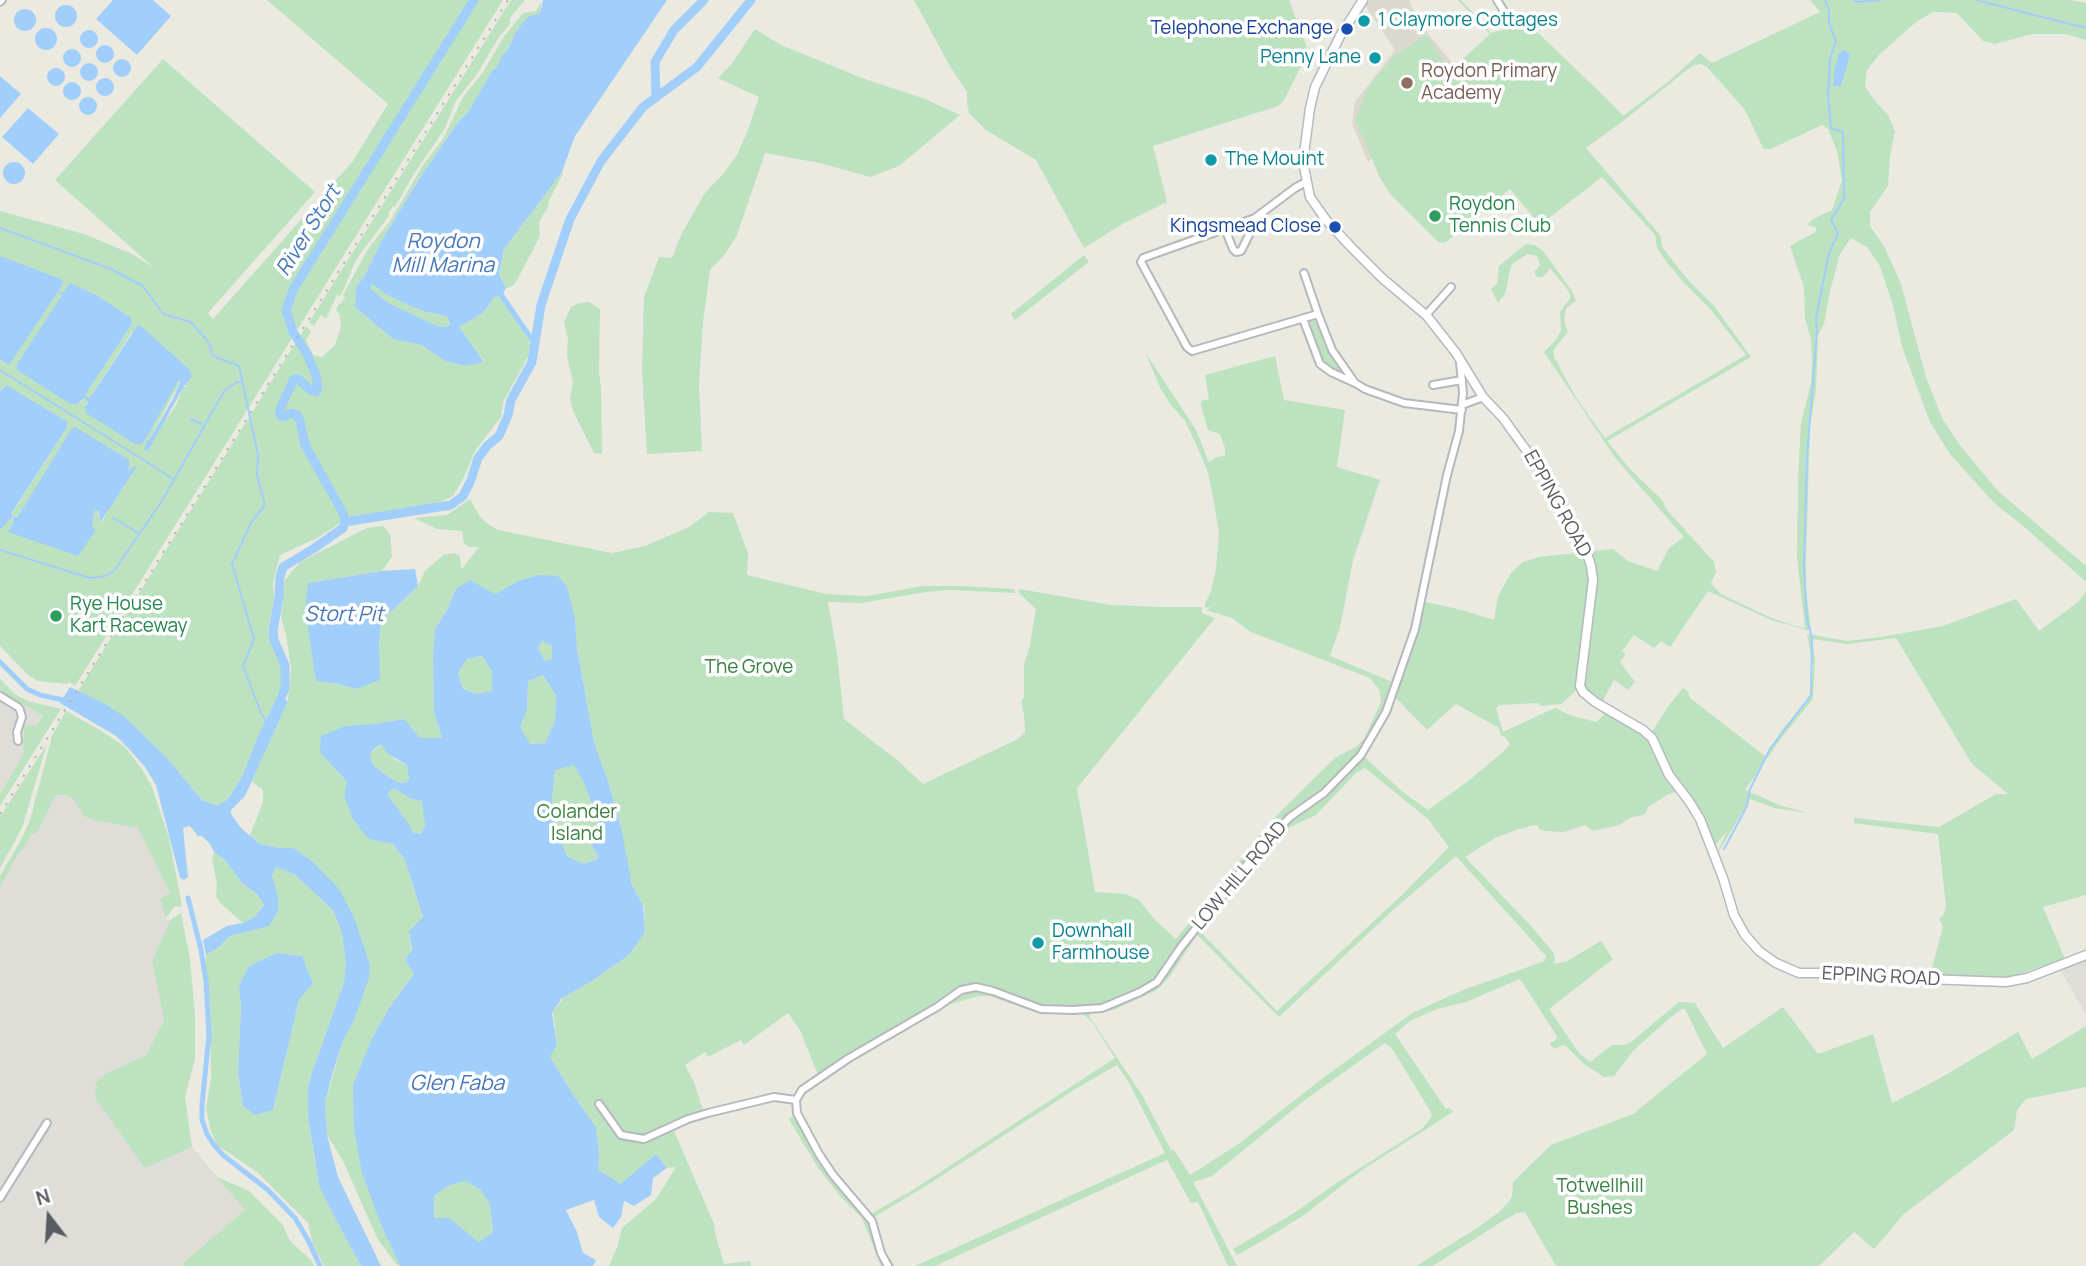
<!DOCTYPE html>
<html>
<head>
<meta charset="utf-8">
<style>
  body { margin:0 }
  #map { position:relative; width:2086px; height:1266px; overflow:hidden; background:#ebeae0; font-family:Manrope,sans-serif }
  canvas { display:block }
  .north { position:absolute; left:14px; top:1182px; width:70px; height:70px; -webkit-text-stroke:5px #fff; paint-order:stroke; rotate:343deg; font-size:19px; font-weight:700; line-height:28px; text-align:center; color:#595c61 }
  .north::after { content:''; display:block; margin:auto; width:24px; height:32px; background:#595c61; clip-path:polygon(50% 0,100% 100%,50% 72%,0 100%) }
</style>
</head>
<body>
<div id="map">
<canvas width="2086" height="1266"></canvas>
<div class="north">N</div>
</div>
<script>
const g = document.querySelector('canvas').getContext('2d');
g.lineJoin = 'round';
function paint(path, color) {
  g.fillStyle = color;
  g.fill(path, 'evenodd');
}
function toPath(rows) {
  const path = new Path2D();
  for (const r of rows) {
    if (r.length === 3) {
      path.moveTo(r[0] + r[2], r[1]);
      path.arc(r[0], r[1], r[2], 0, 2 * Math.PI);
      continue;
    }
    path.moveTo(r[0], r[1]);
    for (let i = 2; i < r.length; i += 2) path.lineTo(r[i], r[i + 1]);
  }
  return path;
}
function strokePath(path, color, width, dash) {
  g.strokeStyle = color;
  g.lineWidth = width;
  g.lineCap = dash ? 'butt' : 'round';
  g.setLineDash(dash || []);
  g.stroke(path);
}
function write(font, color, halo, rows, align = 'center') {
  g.font = font + ' Manrope,sans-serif';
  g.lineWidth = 7;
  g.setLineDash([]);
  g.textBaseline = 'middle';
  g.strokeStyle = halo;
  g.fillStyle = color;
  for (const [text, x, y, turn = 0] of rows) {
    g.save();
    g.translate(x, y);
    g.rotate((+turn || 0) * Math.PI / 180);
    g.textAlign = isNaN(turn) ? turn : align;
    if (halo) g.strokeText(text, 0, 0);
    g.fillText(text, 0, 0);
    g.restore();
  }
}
const industrial = toPath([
  [0,691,43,716,37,726,24,726,23,755,0,794],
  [56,795,67,795,73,799,85,816,95,820,138,828,170,893,166,918,170,920,152,961,164,1020,146,1055,107,1073,144,1168,192,1147,245,1210,183,1263,184,1266,0,1266,0,887,19,853,25,846,33,832,36,833],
  [2086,958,2086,1015,2059,968]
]);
const education = toPath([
  [1369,0,1409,0,1418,21,1457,69,1368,162,1352,124,1355,102,1395,50,1365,5]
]);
const green = toPath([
  [267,0,503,0,75,686,69,682,67,684,38,681,28,675,0,646,0,528,3,528,9,518,14,522,8,532,92,525,95,510,98,509,100,523,102,522,130,470,127,470,129,464,75,428,17,518,11,515,66,429,68,422,5,385,0,392,0,359,9,364,58,292,63,295,17,364,16,369,80,403,84,397,88,400,85,407,180,382,144,449,175,407,183,388,187,386,132,332,90,398,85,395,132,324,71,284,64,293,0,257,0,211,84,234,132,254,153,267,55,180,163,59,315,192,208,313,213,319,353,161,388,104],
  [511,0,525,0,510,18,510,24,499,37,477,74,456,101,444,130,413,175,395,207,393,206,388,214,389,216,360,254,353,266,344,289,340,296,337,295,326,319,321,315,314,326,309,322],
  [914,0,1289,0,1307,48,1304,60,1284,100,1278,106,1153,146,1167,202,1124,223,1084,248,1036,160,986,130,969,113,967,104,967,92,951,68],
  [1458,0,1461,0,1491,33,1525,23,1532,27,1610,102,1623,116,1668,82,1700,53,1712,63,1820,12,1810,0,2070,0,2086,3,2086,40,2066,34,2032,34,1995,44,1983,41,1957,13,1933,12,1916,22,1880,54,1867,70,1865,86,1875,101,1888,115,1895,131,1890,157,1888,186,1870,212,1870,226,1884,246,1901,284,1926,377,1942,418,1959,444,1998,491,2086,566,2086,582,2021,524,1994,503,1950,454,1930,422,1902,347,1894,309,1880,266,1867,247,1851,238,1840,254,1830,291,1824,324,1818,335,1816,389,1810,426,1806,557,1806,589,1811,631,1771,620,1708,591,1670,647,1661,641,1654,648,1634,635,1622,651,1626,654,1620,662,1635,682,1628,690,1614,680,1600,706,1650,735,1669,705,1683,688,1688,692,1690,698,1765,756,1782,730,1811,695,1813,667,1807,634,1847,641,1881,637,1943,626,2016,599,2039,631,2078,602,2086,591,2086,895,2043,907,2065,959,2010,977,1930,975,1943,927,1939,918,1943,916,1946,906,1938,834,1853,823,1855,818,1939,827,1996,794,2008,794,1972,764,1896,638,1847,644,1812,639,1815,660,1813,699,1782,737,1745,790,1782,806,1810,813,1774,808,1750,799,1715,858,1727,831,1715,846,1707,838,1681,790,1669,794,1648,807,1645,814,1630,818,1619,825,1593,831,1585,825,1563,832,1545,831,1539,829,1538,825,1534,825,1516,830,1495,838,1465,857,1531,926,1553,952,1555,958,1554,964,1567,961,1601,941,1613,959,1549,1009,1579,1053,1590,1062,1612,1045,1624,1045,1631,1042,1679,1002,1695,1003,1723,1048,1783,1007,1818,1054,1873,1034,1892,1103,1937,1080,2018,1032,2032,1059,2086,1026,2086,1087,2026,1099,2017,1110,2014,1130,1904,1214,1874,1249,1854,1232,1819,1266,1556,1266,1525,1212,1517,1213,1501,1222,1433,1266,1416,1266,1477,1228,1498,1213,1509,1202,1512,1196,1513,1182,1551,1145,1633,1114,1707,1054,1685,1009,1682,1009,1672,1016,1634,1050,1614,1076,1604,1077,1584,1064,1567,1047,1562,1045,1555,1049,1549,1044,1558,1038,1520,979,1466,1002,1437,1009,1410,1021,1395,1034,1446,1109,1450,1108,1453,1112,1362,1170,1304,1215,1269,1237,1237,1255,1233,1249,1294,1213,1338,1182,1423,1128,1430,1119,1432,1114,1391,1047,1385,1043,1354,1065,1301,1103,1212,1176,1193,1182,1237,1266,1228,1266,1198,1202,1191,1203,1167,1160,935,1266,915,1266,1165,1153,1129,1083,1117,1065,1077,1088,929,1184,874,1217,884,1249,895,1266,881,1266,862,1218,840,1196,818,1168,789,1119,797,1113,796,1100,802,1090,820,1080,800,1030,788,1013,744,1045,741,1040,708,1057,705,1052,685,1065,694,1082,704,1114,681,1118,671,1124,714,1224,715,1233,724,1264,750,1261,751,1266,609,1266,618,1245,622,1228,656,1199,676,1167,667,1168,656,1154,621,1185,597,1170,599,1153,596,1127,574,1096,550,1057,557,1044,553,1012,563,998,595,979,629,955,645,932,644,906,633,887,625,855,621,827,610,787,594,742,577,648,575,618,518,581,495,594,456,589,447,610,435,629,433,656,434,712,442,738,420,738,403,719,375,724,337,772,347,782,368,839,393,844,405,860,423,918,409,931,414,974,389,1008,371,1040,353,1085,381,1225,400,1266,398,1266,378,1240,343,1161,327,1135,325,1103,343,1041,353,1023,370,965,293,848,280,848,260,844,250,835,263,802,263,790,251,781,288,701,291,669,286,635,281,617,285,580,300,562,367,528,383,526,390,534,392,557,382,571,308,583,316,681,339,684,356,689,379,646,381,621,418,586,425,571,443,555,454,553,459,555,462,569,479,547,469,547,464,543,462,531,437,529,414,518,447,515,470,499,479,515,486,523,498,530,612,553,645,546,689,527,709,512,733,513,748,553,747,575,826,594,867,596,923,586,962,586,1014,589,1015,593,949,590,926,592,861,603,828,602,837,653,844,719,896,759,923,784,1018,739,1025,732,1024,714,1021,702,1024,697,1024,665,1030,645,1036,609,1019,593,1019,589,1111,605,1161,607,1202,607,1202,613,1215,618,1077,788,1095,892,1126,894,1139,900,1155,920,1176,939,1277,815,1336,757,1356,747,1364,739,1381,702,1380,691,1370,678,1251,632,1232,618,1206,610,1211,607,1205,608,1205,604,1211,591,1216,569,1219,533,1212,491,1207,470,1195,442,1185,421,1170,404,1160,387,1145,352,1196,430,1209,462,1215,458,1225,455,1225,448,1220,434,1208,430,1201,406,1201,401,1209,399,1205,375,1275,356,1284,400,1345,410,1337,467,1380,480,1353,560,1340,627,1330,656,1395,683,1376,729,1361,754,1404,793,1428,810,1467,782,1504,751,1510,744,1504,736,1501,736,1499,728,1456,704,1427,730,1394,696,1421,601,1462,610,1494,620,1498,596,1511,573,1523,562,1539,557,1613,549,1628,561,1657,571,1669,548,1684,537,1616,459,1544,352,1556,340,1561,330,1560,312,1571,297,1568,290,1550,268,1543,277,1537,277,1534,272,1540,265,1537,256,1528,254,1515,262,1511,266,1505,294,1498,303,1491,289,1497,284,1499,266,1526,244,1535,245,1543,251,1572,291,1576,301,1566,308,1564,321,1568,332,1553,350,1554,357,1577,399,1605,438,1746,355,1712,311,1684,283,1665,260,1657,248,1655,235,1602,177,1540,225,1510,189,1446,242,1441,243,1436,240,1391,195,1380,178,1356,121,1367,89,1395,55,1426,35,1450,71,1490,34],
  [1701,64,1707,67,1745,110,1763,148,1766,149,1771,149,1822,125,1828,129,1837,151,1842,180,1832,210,1813,219,1807,225,1815,227,1817,229,1815,232,1790,246,1804,287,1805,319,1811,339,1812,360,1811,383,1801,423,1798,478,1797,558,1805,628,1792,625,1767,616,1721,594,1714,587,1711,583,1716,572,1714,562,1667,510,1662,500,1630,469,1607,441,1751,357,1714,306,1688,280,1662,247,1660,235,1586,148,1623,121,1687,70,1694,65],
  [1580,687,1604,715,1596,722,1570,715,1555,708,1503,732,1496,708,1500,705,1539,703,1540,706,1561,704],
  [1365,768,1428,819,1449,847,1402,895,1277,1011,1200,931,1275,840,1288,828,1316,815,1356,773],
  [1456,856,1546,956,1545,961,1463,990,1412,1013,1323,1078,1240,1143,1190,1175,1174,1150,1171,1150,1142,1095,1089,1016,1090,1013,1102,1013,1116,1009,1157,990,1170,976,1197,935,1279,1017,1392,911],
  [978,996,990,996,1021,1007,1046,1013,1083,1014,1092,1022,1115,1058,911,1191,871,1214,833,1169,823,1154,800,1112,800,1102,808,1091,877,1045,951,1004],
  [541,2,540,13,533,16,517,30,508,49,501,57,497,67,492,71,468,112,458,122,419,179,382,240,364,277,356,287,355,307,393,339,421,345,445,361,465,366,484,361,458,327,484,312,494,297,500,296,529,339,530,345,528,357,503,402,501,417,475,451,463,479,453,496,436,504,347,517,333,528,317,538,280,555,273,583,274,598,268,631,272,646,280,662,284,680,278,696,258,736,242,777,228,799,217,806,202,800,167,758,124,716,78,691,306,326,311,331,306,340,313,355,322,357,335,345,341,327,340,315,336,310,339,304,341,304,345,297,343,295,368,249,390,221,423,165,443,139,463,97,483,72,503,38,523,13,536,11],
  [755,29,781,45,870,81,925,99,960,115,899,166,870,177,820,163,765,153,737,235,726,253,710,270,703,323,699,384,702,451,647,454,642,371,644,297,659,257,672,258,681,235,704,194,724,173,737,155,748,130,759,97,718,78,733,62],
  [562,172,563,174,549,200,548,207,539,222,540,235,536,244,516,282,511,287,506,288,499,274,504,249],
  [1084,255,1089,262,1015,320,1011,314],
  [372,284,386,294,413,307,426,312,447,316,450,324,446,327,437,326,387,302,370,288],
  [589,302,600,309,599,372,601,388,602,454,594,453,573,411,570,398,573,382,567,356,568,339,564,322,571,307,579,303],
  [1313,319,1318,326,1325,347,1342,368,1338,373,1325,368,1306,326,1309,320],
  [542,641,552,646,553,659,545,662,538,648],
  [482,656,492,671,492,692,476,694,463,689,458,673,467,659],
  [543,675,556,695,555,721,545,743,530,744,519,728,527,710,528,681],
  [0,679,16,695,28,701,61,709,0,806,0,794,23,755,24,726,37,725,43,716,0,691],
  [66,711,105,733,125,747,142,769,152,787,169,838,181,900,182,907,175,906,166,918,160,899,170,893,138,828,94,820,84,816,73,799,67,795,56,795,36,834,32,833,25,846,19,853,0,887,0,876,22,838,30,820,52,736],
  [47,744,22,828,0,868,0,817],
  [381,744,396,760,407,765,409,780,407,782,400,783,390,778,373,765,370,754],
  [574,764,584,783,596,814,600,832,592,846,599,858,584,864,567,856,556,828,552,799,555,770],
  [394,788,411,799,423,801,425,826,420,834,412,832,386,793],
  [214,852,225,860,241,882,258,895,264,905,256,916,243,923,220,903,216,896,217,884,212,859],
  [276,867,295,875,333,910,342,933,346,963,344,982,312,1073,308,1088,308,1116,315,1163,334,1216,361,1266,324,1266,313,1245,308,1223,257,1172,217,1145,211,1131,206,1109,211,1078,210,1003,205,967,206,955,219,947,230,936,269,925,278,896,272,875],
  [277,953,302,956,313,983,299,1000,273,1110,243,1106,238,1075,241,1007,239,986,249,966],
  [181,913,190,959,195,1016,195,1059,185,1097,192,1147,145,1168,96,1099,95,1090,97,1087,95,1083,107,1073,146,1055,164,1020,152,961,170,920],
  [217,1177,249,1191,283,1225,290,1241,311,1260,314,1266,184,1266,183,1263,245,1210],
  [465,1181,480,1189,490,1205,493,1232,479,1242,449,1219,434,1218,434,1196,448,1186]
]);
const water = toPath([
  [113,0,153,0,171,16,137,55,96,19],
  [543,0,667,0,575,136,562,172,504,249,499,274,506,288,502,296,494,297,484,312,459,327,484,362,465,366,445,361,421,345,393,339,355,307,356,287,364,277,382,240,419,179,458,122,468,112,492,71,497,67,501,57,508,49,517,30,528,17,540,13],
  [372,284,386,294,413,307,426,312,447,316,450,324,446,327,437,326,387,302,370,288],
  [66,16,11],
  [25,20,11],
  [46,39,11],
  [89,39,9],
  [105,54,9],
  [72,58,9],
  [1844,50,1850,54,1841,86,1833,86,1834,72,1839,53],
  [122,68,9],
  [89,72,9],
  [56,77,9],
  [0,76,21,94,0,118],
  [105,87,9],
  [72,91,9],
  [88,106,9],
  [28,108,59,134,33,164,2,137],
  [14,173,11],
  [0,256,61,279,63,283,59,290,61,292,64,292,70,283,98,296,131,318,132,324,85,395,88,397,90,398,137,326,141,326,189,369,192,376,183,388,149,449,146,451,144,449,146,444,145,442,149,440,173,399,180,382,178,381,145,440,141,444,135,444,86,413,85,407,88,402,86,399,84,398,77,404,70,404,16,369,17,364,62,295,58,292,9,365,0,359],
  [6,385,68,422,66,429,11,514,13,516,11,520,9,519,3,528,0,528,0,392],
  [75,427,129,460,129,471,134,466,137,466,100,523,99,511,95,510,92,525,95,531,78,556,8,532,14,522,12,520,14,516,17,518,71,430],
  [415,569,418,586,381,621,379,646,380,680,356,689,339,684,316,681,305,608,308,583,382,571],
  [539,575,558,576,567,587,575,618,577,648,594,742,610,787,621,827,632,885,643,905,645,932,629,955,595,979,561,999,552,1013,557,1045,550,1057,574,1096,596,1127,599,1153,598,1170,621,1184,656,1154,667,1168,653,1178,651,1195,634,1206,624,1201,621,1217,613,1228,599,1217,594,1200,566,1210,577,1232,583,1253,596,1260,593,1266,400,1266,381,1225,362,1173,354,1130,353,1085,371,1040,389,1008,414,974,405,960,412,950,409,931,423,917,405,860,393,844,368,839,353,819,344,796,347,782,320,752,321,736,345,726,375,724,404,719,420,738,442,738,434,712,433,656,435,629,447,610,456,589,470,580,495,594,518,581],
  [542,641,552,646,552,659,545,661,538,648],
  [482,656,492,671,492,691,476,694,463,689,458,673,467,659],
  [543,675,556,695,555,721,545,743,530,744,520,727,527,710,528,681],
  [381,744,387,753,407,765,409,780,407,782,400,783,390,778,373,765,370,754,374,749],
  [574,765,584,783,596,814,600,832,592,846,599,858,584,864,567,856,556,828,552,799,555,770],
  [394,788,411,799,422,801,425,826,420,834,412,832,412,829,387,794],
  [465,1181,480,1189,490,1205,493,1232,479,1242,449,1218,434,1218,434,1196,448,1186],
  [70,687,103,703,124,716,167,758,202,800,217,806,228,799,242,777,258,736,278,696,288,701,245,796,231,810,231,814,241,828,260,844,280,848,293,848,313,862,339,889,354,917,370,965,369,978,353,1023,343,1041,332,1075,325,1103,327,1135,338,1177,381,1266,361,1266,334,1216,319,1185,308,1116,308,1088,312,1073,344,982,346,963,342,933,333,910,295,875,276,867,272,875,278,896,278,911,269,926,230,936,219,947,206,955,203,940,227,926,243,923,256,916,264,905,258,895,241,882,225,860,214,852,210,844,202,836,198,836,190,826,183,828,188,877,184,880,180,878,156,785,145,767,128,748,116,736,60,703],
  [277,953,302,956,313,983,299,1000,273,1110,255,1115,243,1106,238,1074,241,1007,239,986,249,966]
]);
const stream = toPath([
  [1854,0,1856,2,1881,0],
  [1976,0,2086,28],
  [0,228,111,269,143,286,163,314,191,322,209,343,213,356,239,366,258,455,257,475,265,505,252,521,232,564,254,639,243,666,261,713,266,722],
  [0,370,174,479],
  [191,419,202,424],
  [113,518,139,533],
  [0,550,90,578,105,576,114,571,162,501,224,391,237,382,242,382],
  [1724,849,1747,806,1750,789,1770,749,1811,695,1812,638,1807,619,1804,567,1807,458,1817,331,1816,318,1829,253,1838,234,1831,220,1844,199,1843,132,1831,128,1828,96,1830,59,1836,41,1829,24,1829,10,1825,0]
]);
const canal = toPath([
  [502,296,535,344],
  [0,662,27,689,40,695,68,701],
  [188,898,201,950,206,981,209,1035,202,1105,202,1120,207,1134,214,1145,223,1155,268,1190,295,1218,308,1240,320,1266]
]);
const river = toPath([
  [656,98,655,62,674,30,704,0],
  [345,522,343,513,305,445,300,421,297,415,292,413,283,417,280,415,280,409,294,379,298,379,312,391,316,392,318,389,316,375,307,354,293,332,286,310,294,288,474,0],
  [277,709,285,688,285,665,274,640,273,631,279,597,280,577,283,567,313,549,343,528,345,522,451,505,463,496,471,480,478,458,487,446,499,436,508,415,511,400,532,362,541,305,570,219,601,161,643,107,697,67,751,0]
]);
const street = toPath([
  [1497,0,1505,13,1517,19,1540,21,1548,19],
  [0,2,2,0],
  [1306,182,1295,188,1255,218,1143,258,1141,262,1187,347,1192,351,1318,314],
  [1225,229,1233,249,1236,252,1241,251,1251,231,1255,218],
  [1304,273,1318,314,1332,350,1355,383,1365,389,1404,403,1462,410],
  [1426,315,1451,287],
  [1303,319,1320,364,1331,372,1355,383],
  [1433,385,1462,380],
  [1462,405,1483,397],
  [0,696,18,707,20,710,22,717,17,732,18,741],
  [796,1100,802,1090,849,1058,937,1007,961,990,976,987,993,991,1041,1009,1073,1010,1102,1008,1140,992,1157,982,1181,947,1258,851,1290,817,1324,793,1361,755,1386,712,1415,629,1447,475,1459,431,1463,393,1460,363],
  [796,1100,797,1113,819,1154,833,1175,872,1221,881,1253,888,1266],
  [599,1104,621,1135,644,1139,688,1119,708,1113,774,1097,796,1100],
  [0,1198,47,1123]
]);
const secondary = toPath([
  [1363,0,1340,36,1315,87,1310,108,1303,162,1310,197,1326,220,1352,248,1382,278,1427,316,1456,353,1483,397,1503,418,1549,482,1584,544,1591,566,1593,580,1580,686,1583,692,1595,702,1643,730,1652,738,1669,775,1689,801,1700,819,1723,878,1734,915,1745,935,1759,951,1776,963,1799,973,1862,973,1900,978,2006,982,2027,978,2086,955]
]);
const rail = toPath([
  [0,814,508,0]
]);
const markers = [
  [1364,21,7,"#0f9aa8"],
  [1347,29,7,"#1a4fb4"],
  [1375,58,7,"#0f9aa8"],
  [1407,83,7,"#8d6e63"],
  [1211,160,7,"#0f9aa8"],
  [1435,216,7,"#2e9e5b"],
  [1335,227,7,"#1a4fb4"],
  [56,616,7,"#2e9e5b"],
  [1038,943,7,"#0f9aa8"]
];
const cultureNames = [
  ["1 Claymore Cottages",1378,21],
  ["Penny Lane",1361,58,"right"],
  ["The Mouint",1225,160],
  ["Downhall",1052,932],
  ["Farmhouse",1052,954]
];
const transitNames = [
  ["Telephone Exchange",1333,29],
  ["Kingsmead Close",1321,227]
];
const educationNames = [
  ["Roydon Primary",1421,72],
  ["Academy",1421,94]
];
const leisureNames = [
  ["Roydon",1449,205],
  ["Tennis Club",1449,227],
  ["Rye House",70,605],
  ["Kart Raceway",70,627]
];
const streetNames = [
  ["EPPING ROAD",1557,504,61],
  ["LOW HILL ROAD",1240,876,-50],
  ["EPPING ROAD",1881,977,3]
];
const parkNames = [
  ["The Grove",749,668],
  ["Colander",577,813],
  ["Island",577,835],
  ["Totwellhill",1600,1187],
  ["Bushes",1600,1209]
];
const waterNames = [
  ["River Stort",309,231,-58],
  ["Roydon",443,242],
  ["Mill Marina",443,266],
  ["Stort Pit",344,615],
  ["Glen Faba",457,1084]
];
paint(industrial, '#dfddd8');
paint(education, '#dbd9ce');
paint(green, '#bde2c0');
paint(water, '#a1cefb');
strokePath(stream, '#a1cefb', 2);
strokePath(canal, '#a1cefb', 5);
strokePath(river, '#a1cefb', 9);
strokePath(street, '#b6b8bd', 10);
strokePath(secondary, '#b6b9bf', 11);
strokePath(street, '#fff', 6);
strokePath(secondary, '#fff', 8);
strokePath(rail, '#b1b2b2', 2, [2, 9]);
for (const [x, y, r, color] of markers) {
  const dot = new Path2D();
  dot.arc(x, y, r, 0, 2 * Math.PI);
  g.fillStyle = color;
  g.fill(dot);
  strokePath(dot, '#fff', 2.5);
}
write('19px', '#0d838f', '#fff', cultureNames, 'left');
write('19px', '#164399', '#fff', transitNames, 'right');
write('19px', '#785e54', '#fff', educationNames, 'left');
write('19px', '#27864d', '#fff', leisureNames, 'left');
write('19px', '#595c61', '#fff', streetNames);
write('19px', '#388140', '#fff', parkNames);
write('italic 21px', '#4577bc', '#fff', waterNames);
</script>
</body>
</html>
